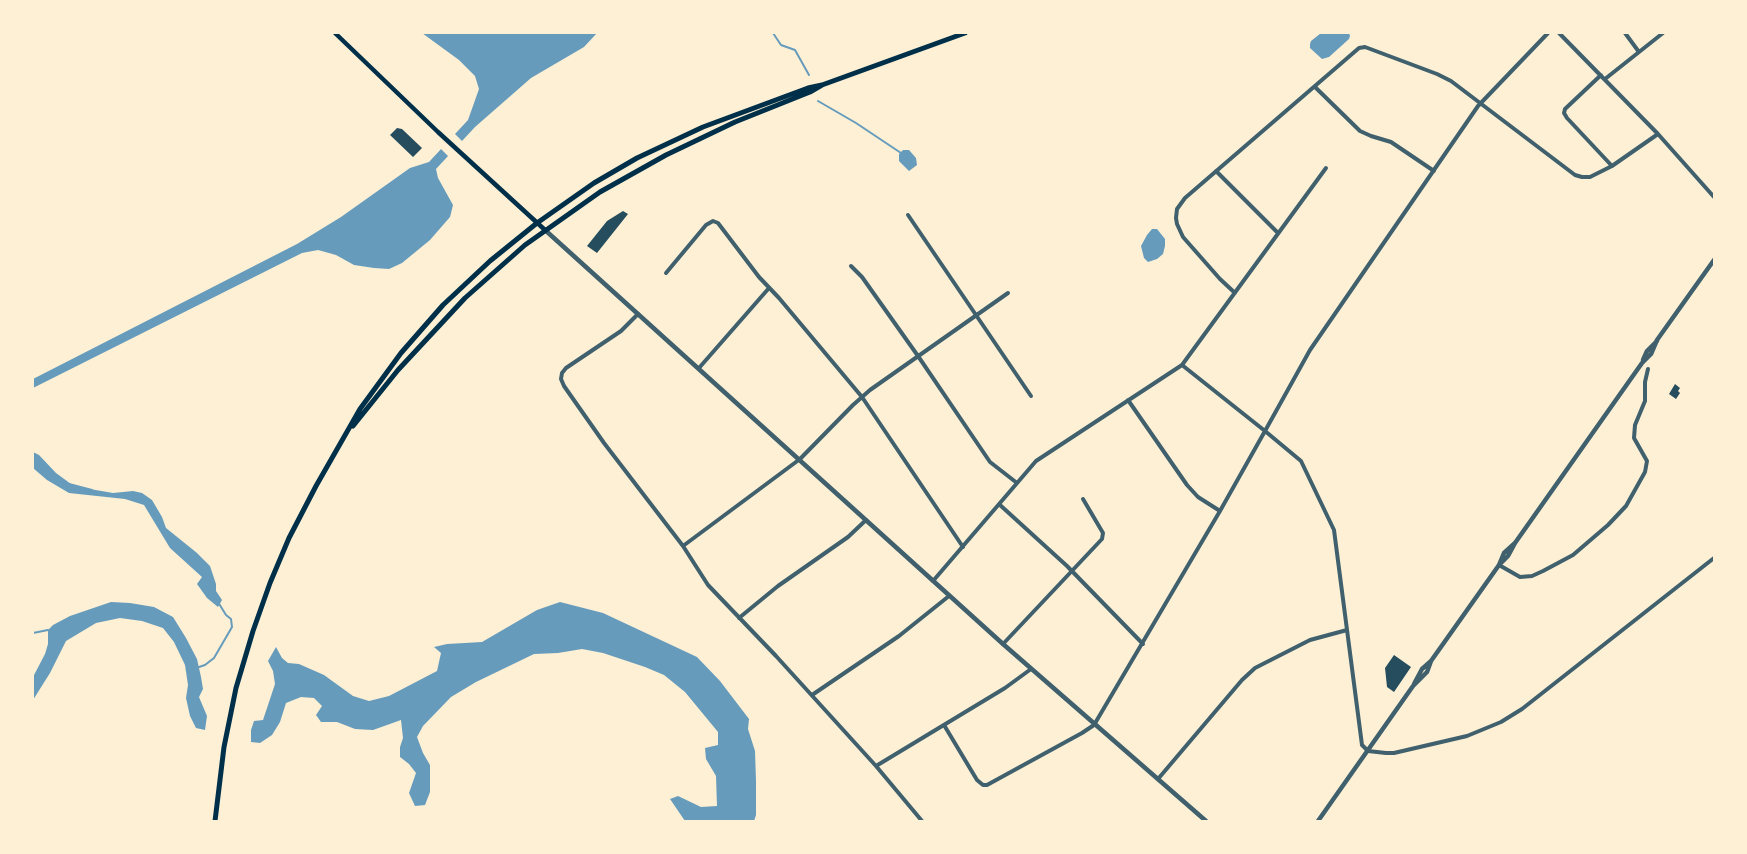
<!DOCTYPE html>
<html>
<head>
<meta charset="utf-8">
<style>
  body { margin:0 }
  #map { position:relative; width:1747px; height:854px; overflow:hidden; background:#fdf0d5; font-family:"Playfair Display",serif }
  canvas { display:block }
  .frame { position:absolute; inset:0; border:34px solid #fdf0d5; pointer-events:none }
</style>
</head>
<body>
<div id="map">
<canvas width="1747" height="854"></canvas>
<div class="frame"></div>
</div>
<script>
const g = document.querySelector('canvas').getContext('2d');
g.lineJoin = 'round';
function paint(path, color) {
  g.fillStyle = color;
  g.fill(path, 'evenodd');
}
function toPath(rows) {
  const path = new Path2D();
  for (const r of rows) {
    path.moveTo(r[0], r[1]);
    for (let i = 2; i < r.length; i += 2) path.lineTo(r[i], r[i + 1]);
  }
  return path;
}
function strokePath(path, color, width, dash) {
  g.strokeStyle = color;
  g.lineWidth = width;
  g.lineCap = dash ? 'butt' : 'round';
  g.setLineDash(dash || []);
  g.stroke(path);
}
const water = toPath([
  [422,33,597,33,584,47,531,78,475,127,436,169,438,178,453,205,450,217,430,240,402,263,389,269,374,268,354,265,336,255,318,250,302,253,33,388,33,379,297,244,341,217,410,168,429,162,468,120,479,89,475,76,459,60],
  [1321,33,1349,33,1350,36,1349,39,1329,57,1322,59,1310,48,1310,44,1311,41],
  [903,150,909,150,916,158,917,165,909,171,899,161,899,154],
  [1152,229,1157,229,1165,239,1165,246,1163,254,1157,259,1148,262,1144,258,1141,246,1147,235],
  [33,452,39,455,56,473,71,484,84,488,113,493,133,491,142,493,152,500,162,517,166,528,197,553,210,566,216,584,216,591,222,600,218,607,207,598,197,584,202,577,170,548,144,505,125,499,69,493,47,480,33,468],
  [111,602,130,603,154,607,173,617,186,638,197,659,201,677,203,689,199,697,207,716,205,730,196,728,190,716,186,698,188,685,185,665,174,642,163,628,142,621,120,618,96,623,66,641,50,673,33,700,33,677,45,654,48,644,48,630,53,625,70,616],
  [560,602,603,613,697,657,720,681,749,719,748,729,755,751,756,781,756,815,754,821,685,821,670,799,678,796,701,807,717,806,716,776,706,759,705,748,718,745,718,732,685,692,664,675,645,667,603,653,582,649,558,653,534,654,476,682,451,697,423,726,417,737,423,753,430,765,430,792,425,805,415,806,409,793,416,773,409,764,400,757,400,747,403,738,401,720,373,730,355,729,337,722,321,722,316,715,322,706,314,698,301,697,286,703,280,722,272,735,260,743,251,742,251,730,254,721,263,720,275,684,273,671,268,661,276,647,282,658,288,663,299,664,324,675,353,696,369,701,389,696,437,671,441,653,434,647,447,644,482,642,537,610]
]);
const pier = toPath([
  [453,132,464,143,450,158,439,147]
]);
const stream = toPath([
  [773,33,781,45,795,50,809,75],
  [818,101,856,123,901,153],
  [69,484,92,490],
  [33,633,48,630],
  [199,667,205,665,214,658,232,627,231,619,226,615,218,602]
]);
const building = toPath([
  [397,128,402,129,422,148,413,157,390,135],
  [623,211,628,214,597,253,587,246,607,221],
  [1675,384,1680,388,1678,391,1680,393,1676,399,1669,394],
  [1394,655,1411,667,1394,692,1387,687,1385,668]
]);
const minor = toPath([
  [1548,33,1478,106,1310,350,1265,431,1301,461,1334,530,1362,745,1368,751,1386,753,1394,753,1467,736,1501,722,1522,709,1714,558],
  [1559,33,1658,134,1714,197],
  [1625,33,1639,52],
  [1601,75,1565,109,1564,113,1567,118,1612,166],
  [1605,79,1663,33],
  [1315,87,1360,131,1371,136,1391,142,1434,171],
  [1216,171,1278,233],
  [908,215,1031,396],
  [851,266,862,277,918,356,990,462,1017,483],
  [666,273,706,225,713,221,718,223,759,277,779,298,862,397,963,547],
  [1235,293,1220,279,1183,237,1177,224,1176,218,1177,209,1185,198,1359,48,1365,47,1437,74,1451,81,1575,175,1582,177,1590,177,1612,166,1658,134],
  [638,314,621,331,566,368,562,373,561,379,564,386,604,443,683,546,708,585,776,656,876,766,922,821],
  [699,368,769,288],
  [1128,400,1187,485,1198,497,1220,511],
  [1000,505,1067,566,1143,644],
  [683,546,800,459,853,405,870,390,1008,293],
  [1499,565,1520,577,1532,576,1543,571,1573,555,1608,525,1626,506,1645,472,1647,461,1634,438,1635,425,1645,401,1645,382,1648,369],
  [933,581,1036,461,1182,365,1326,168],
  [739,618,778,586,848,537,866,520],
  [1003,644,1102,539,1103,533,1083,499],
  [812,695,899,636,949,596],
  [944,725,977,780,983,785,987,785,1082,733,1094,725,1220,511,1265,431,1182,365],
  [876,766,1005,688,1031,669],
  [1158,779,1242,680,1255,668,1310,640,1347,630]
]);
const tertiary = toPath([
  [545,230,1003,644,1206,821],
  [1643,360,1647,351,1657,341],
  [1499,565,1504,553,1515,543,1642,363,1651,354,1657,340,1714,260],
  [1414,684,1422,669,1431,661,1499,565,1508,556,1515,543],
  [1318,821,1413,686,1427,672,1431,661]
]);
const secondary = toPath([
  [335,33,438,132,545,230]
]);
const primary = toPath([
  [353,426,398,370,465,298,525,245,600,192,666,155,735,122,810,92,822,85,965,33],
  [215,821,224,747,236,688,253,631,270,583,289,538,316,486,360,409,401,353,443,305,490,261,537,223,594,183,637,158,703,127,808,88,822,85]
]);
paint(water, '#669bbc');
paint(pier, '#fdf0d5');
strokePath(stream, '#669bbc', 2);
paint(building, '#264d5e');
strokePath(minor, '#3f606c', 4);
strokePath(tertiary, '#3f606c', 4.5);
strokePath(secondary, '#003049', 4.5);
strokePath(primary, '#003049', 5);
</script>
</body>
</html>
